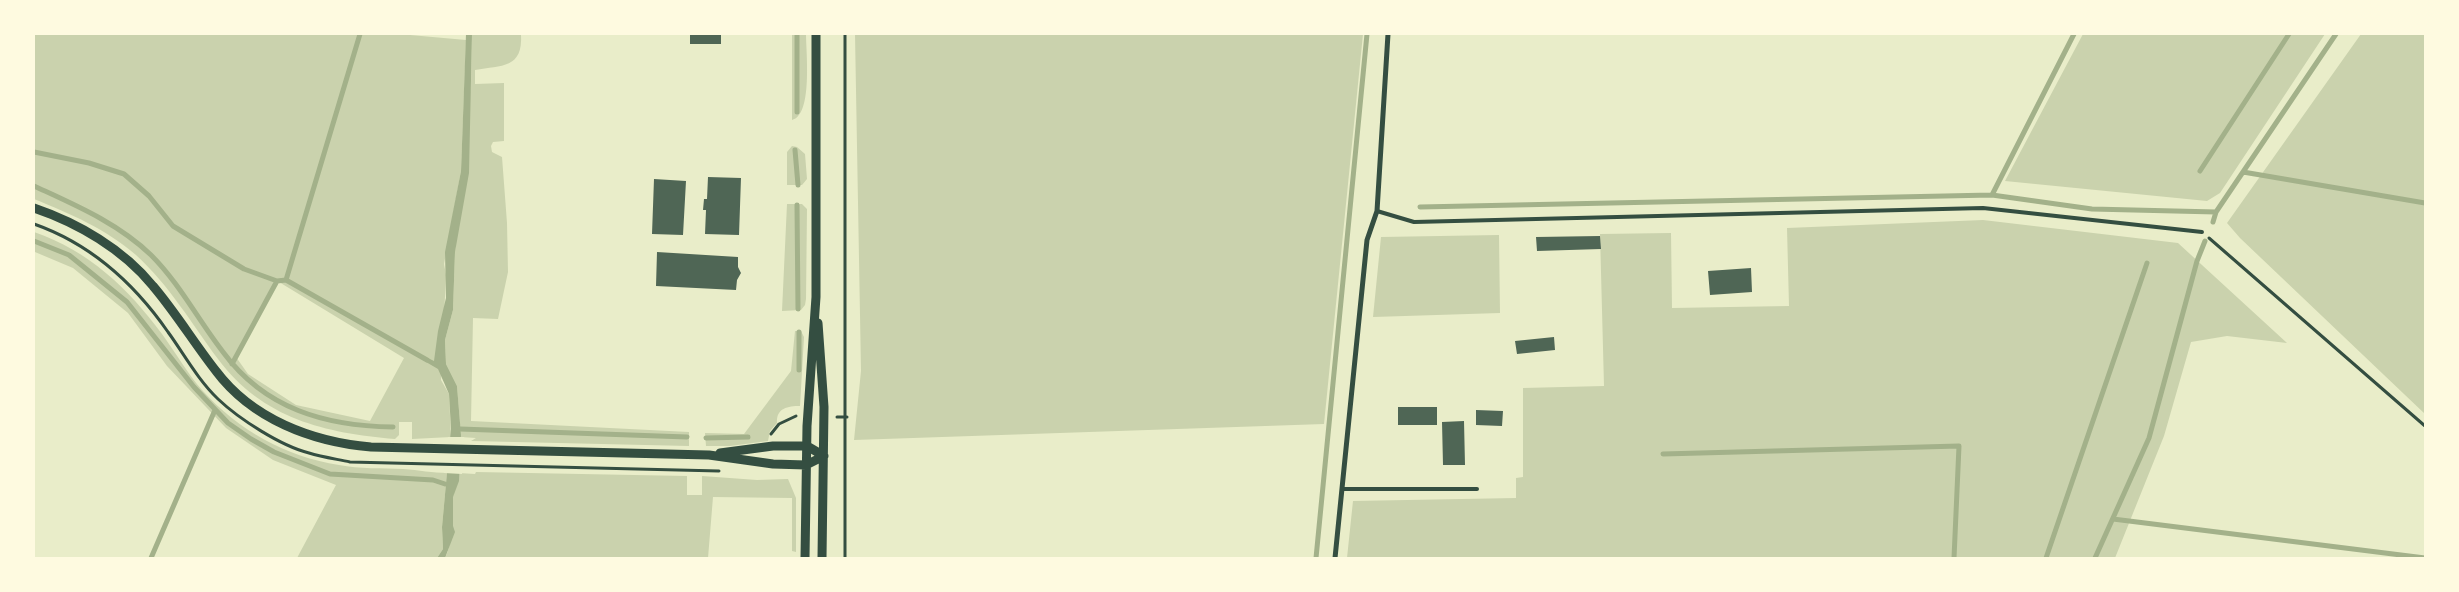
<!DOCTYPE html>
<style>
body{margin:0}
#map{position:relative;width:2459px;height:592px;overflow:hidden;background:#e9edc9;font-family:"Titillium Web",sans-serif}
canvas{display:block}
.frame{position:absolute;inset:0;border:35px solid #fefae0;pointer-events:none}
</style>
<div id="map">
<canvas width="2459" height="592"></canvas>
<div class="frame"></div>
</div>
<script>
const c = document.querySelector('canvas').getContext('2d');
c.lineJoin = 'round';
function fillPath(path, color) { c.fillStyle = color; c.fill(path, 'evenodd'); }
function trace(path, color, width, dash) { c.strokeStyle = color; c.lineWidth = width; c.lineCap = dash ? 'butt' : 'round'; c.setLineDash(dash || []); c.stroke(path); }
fillPath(new Path2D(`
 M34,34H399L466,40L461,171L444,264L446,275L441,380L449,394L451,437L412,439V422H399V435L395,439C325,433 263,419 218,359C192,324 169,285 136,255C106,229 71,214 34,199ZM279,282L404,358L370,421L296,405L248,374L236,357Z
 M472,34H521C523,69 502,65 475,70V84L504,83V141L493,142L491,146L492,152L502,157L507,223L508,272L498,319L473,318L471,421L689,432V446L471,441L476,438L461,437L457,386L446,364L445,340L453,310L455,252L471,82Z
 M792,34H806C806,52 813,115 792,120Z
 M855,34H1363L1324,424L854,440L861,371Z
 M2083,34H2325L2220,193L2207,201L2005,181Z
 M2361,34H2425V414L2240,238L2227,223Z
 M792,146L797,147L805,154L807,179L802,185H787V152Z
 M787,204H802L807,209L806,299L805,305L801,310L782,311Z
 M1983,220L2178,243L2287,343L2227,336L2191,342L2164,436L2115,558H1347L1353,501L1516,498V478L1523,477V388L1604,386L1600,234L1671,233L1672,308L1789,306L1787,228Z
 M34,232C89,251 128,288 162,334C176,353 187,373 202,390C238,430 286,457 339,465C360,469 382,468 403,469C419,470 433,473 447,473L442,527L443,549L437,558H297L336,485L273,460L226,428L167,366L128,313L73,268L35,252L34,254Z
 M1499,235L1500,313L1373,317L1381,237Z
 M795,331H801L804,337L800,406C788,406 776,408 777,423L770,431L768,441L730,446H706L705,433L744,434L791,371Z
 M476,472L687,476V495H702V476L757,480L788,479L796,498V552L792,551V498L713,497L708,558H445C455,539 449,517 453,496C455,488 459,482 459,473L475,474Z`), '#cad2ad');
fillPath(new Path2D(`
 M466,34H472L469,173L455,252L453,310L445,340L446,364L457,386L461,435L459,481L453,497V526L455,532L445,558H437L443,549L442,527L451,429L449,394L438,369L426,362L428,358L434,361L438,331L446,298L445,252L461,171Z`), '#a3b18a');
fillPath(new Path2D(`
 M448,437H464L462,474L444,473Z`), '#e9edc9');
trace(new Path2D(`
 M797,112V34
 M795,150L798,185
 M34,152L89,163L124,174L149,196L173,226L244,269L277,281L232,364
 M2200,171L2289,34
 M2243,172L2425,203
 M34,186C75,205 118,223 151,255C180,284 198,320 223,352C265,409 325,426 393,427
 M1992,195L2074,34
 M797,205L798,309
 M1420,207L1992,195L2092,209L2216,212
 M2213,222L2216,212L2336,34
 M34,241L69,255L127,302L194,387L228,423L251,439L274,452L330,474L433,480L445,484
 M286,280L360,34
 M277,281L286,280L427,360
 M799,370V332
 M460,429L687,437
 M706,438L748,437
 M1663,454L1959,446L1954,558
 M2113,519L2425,558
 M151,558L215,410
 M1316,558L1367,34
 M2046,558L2147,263
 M2095,558L2149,438L2197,261L2205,241`), '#a3b18a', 5);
fillPath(new Path2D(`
 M690,34H721V44H690Z
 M708,177L741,178L739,235L705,234L706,210H703L704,199H707Z
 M654,179L686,181L683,235L652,234Z
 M1600,236L1601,249L1537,251L1536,237Z
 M657,252L738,257V267L741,273L737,280L736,290L656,286Z
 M1751,268L1752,292L1710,295L1708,271Z
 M1554,337L1555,350L1517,354L1515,341Z
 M1398,407H1437V425H1398Z
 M1476,410L1503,411L1502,426L1476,425Z
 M1464,421L1465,465H1443L1442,422Z`), '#4f6655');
trace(new Path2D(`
 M34,224C91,244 134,283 168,332C184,354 198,380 218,399C239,419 281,446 309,453C322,457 336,459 350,462L719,471
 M2209,238L2425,426
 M837,417H847
 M771,434L779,424L796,416
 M845,558V34`), '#344e41', 3);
trace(new Path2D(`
 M1377,211L1414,222L1983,208L2202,232
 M1342,489H1477`), '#344e41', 4);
trace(new Path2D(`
 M1335,558L1367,240L1377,211L1388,34`), '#344e41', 5);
trace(new Path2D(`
 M34,208C78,223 123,249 153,286C176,313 194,343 216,371C252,419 312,442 371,447L709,455L773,464L806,465L824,456
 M818,323L824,407L822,558
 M720,453L773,446H807L824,456
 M805,558L807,426L816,297V34`), '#344e41', 9);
</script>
